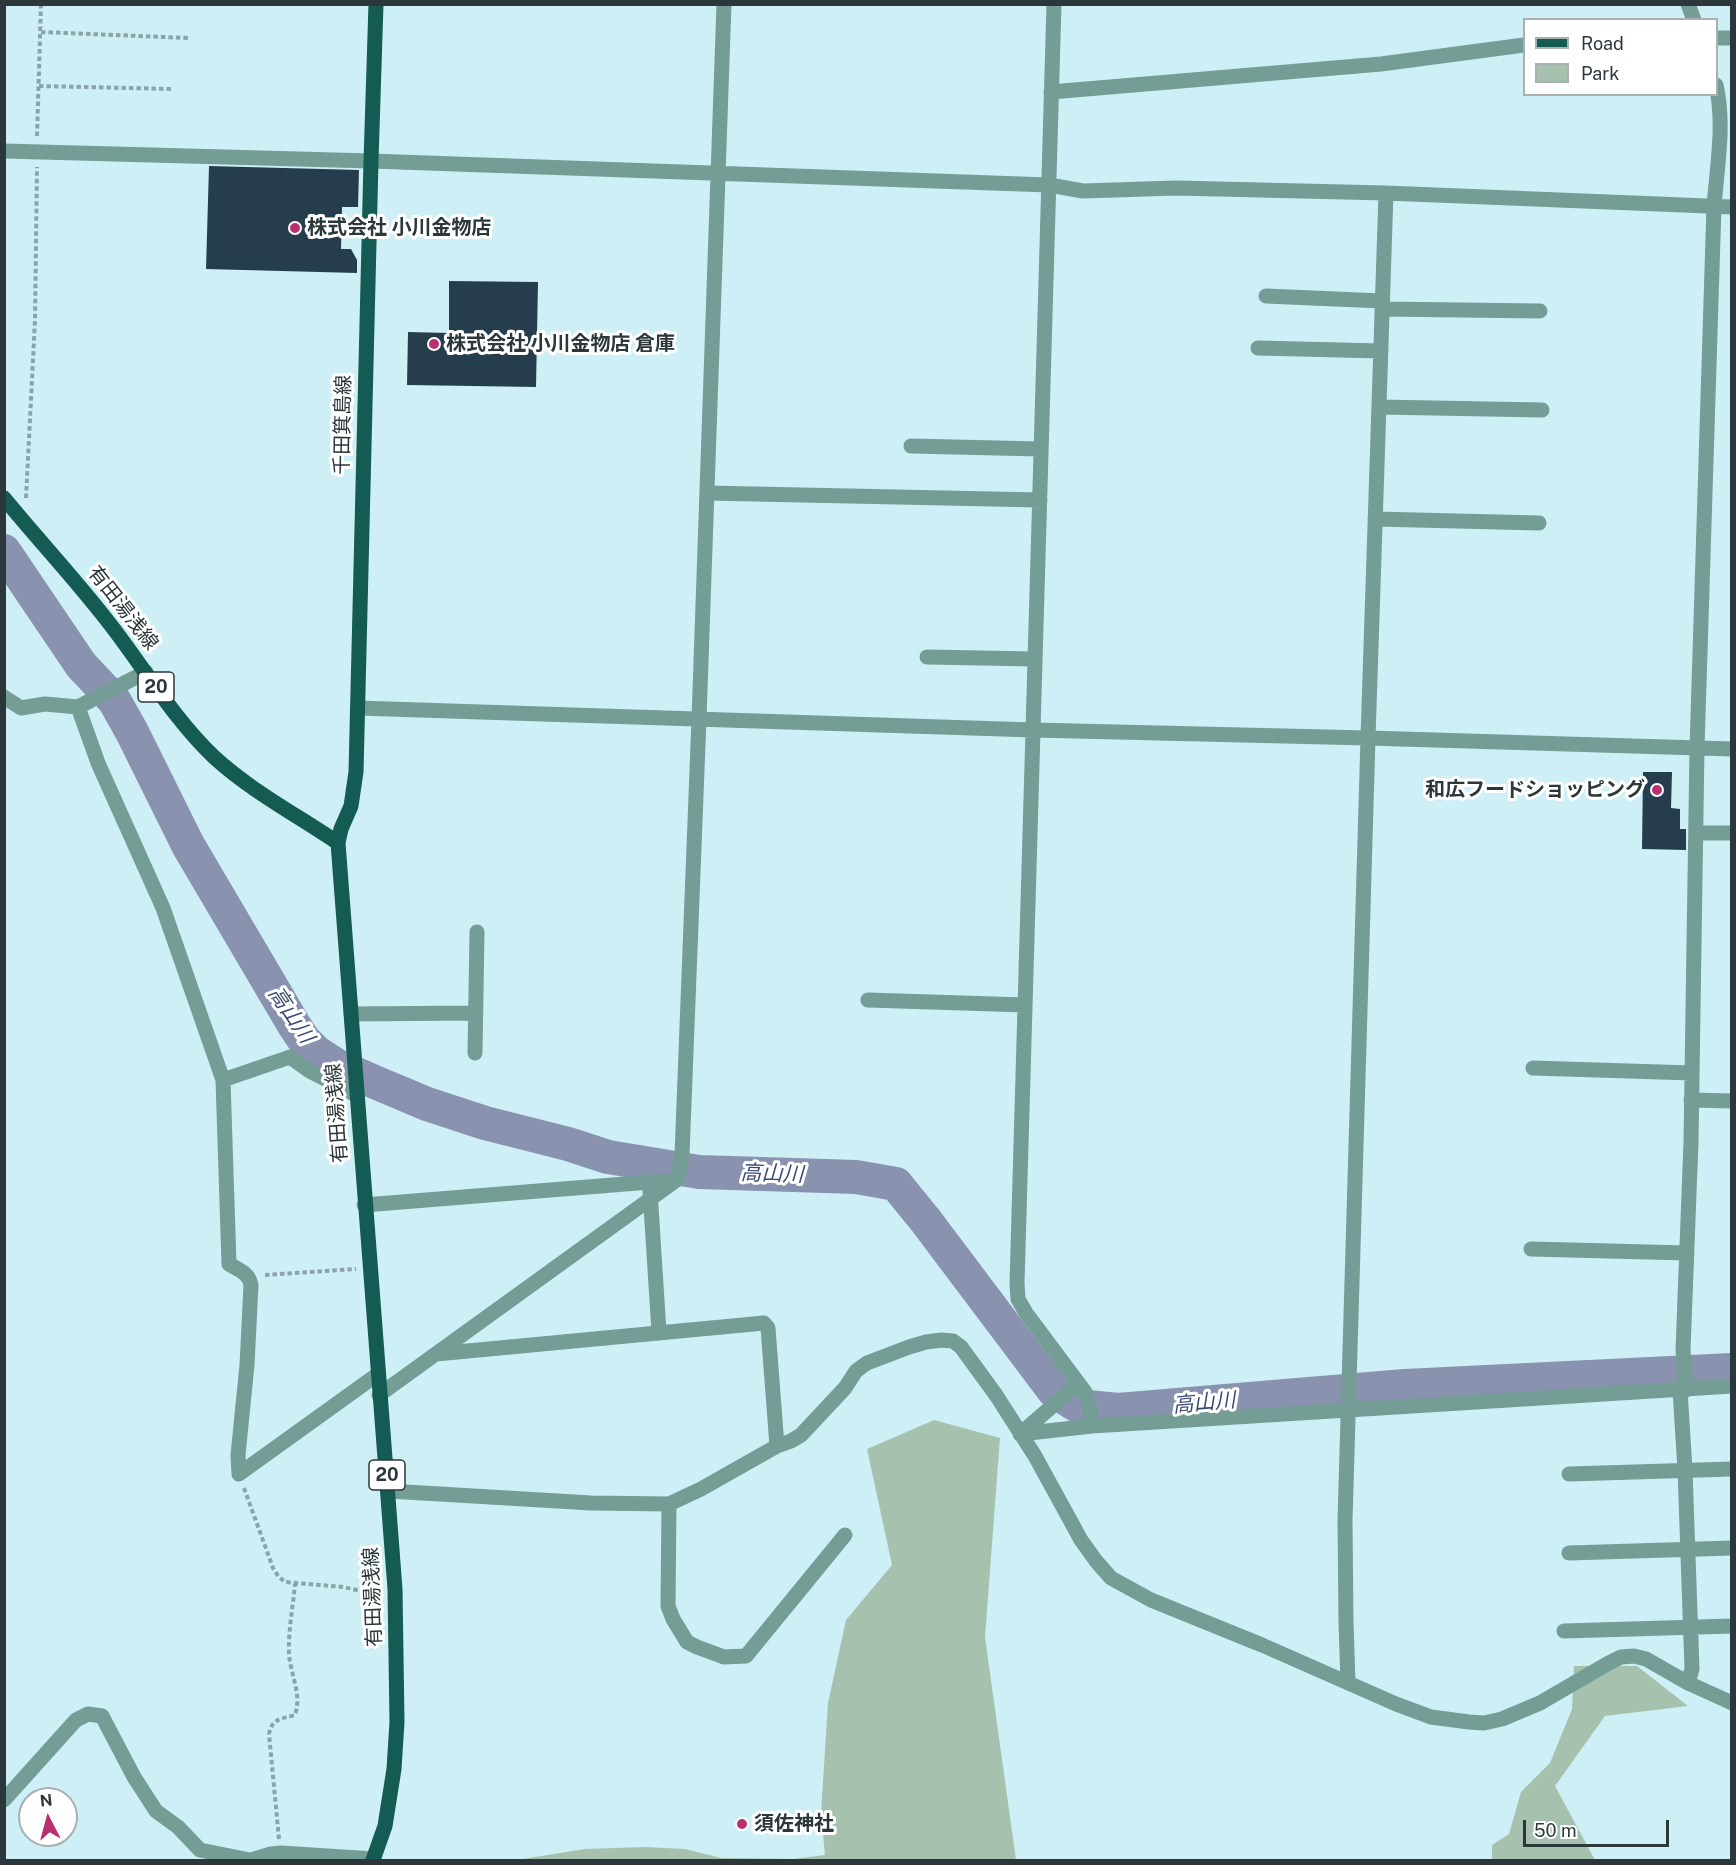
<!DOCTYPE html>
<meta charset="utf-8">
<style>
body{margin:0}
#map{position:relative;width:1736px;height:1865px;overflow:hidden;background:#ceeff6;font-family:"Public Sans",sans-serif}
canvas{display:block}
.frame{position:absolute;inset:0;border:6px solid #2b373a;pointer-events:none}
.legend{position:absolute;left:1523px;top:18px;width:195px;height:78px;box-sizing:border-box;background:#fff;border:2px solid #aaafb0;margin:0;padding:8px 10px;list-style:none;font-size:18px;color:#2b373a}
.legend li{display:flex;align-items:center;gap:12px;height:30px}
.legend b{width:30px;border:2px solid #aaafb0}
.north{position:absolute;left:18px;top:1787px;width:60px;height:60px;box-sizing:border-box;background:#fff;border:2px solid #aaafb0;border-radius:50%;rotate:354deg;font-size:16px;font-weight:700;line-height:24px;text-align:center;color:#2b373a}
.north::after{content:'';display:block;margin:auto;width:21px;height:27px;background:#b9306f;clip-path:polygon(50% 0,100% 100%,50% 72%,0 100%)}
.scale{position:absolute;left:1523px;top:1820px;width:146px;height:27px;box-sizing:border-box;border:3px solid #2b373a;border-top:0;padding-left:8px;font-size:18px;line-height:21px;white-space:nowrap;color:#2b373a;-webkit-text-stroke:4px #fff;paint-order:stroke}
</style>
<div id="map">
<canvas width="1736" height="1865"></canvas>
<div class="frame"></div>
<ul class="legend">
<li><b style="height:8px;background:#135b53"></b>Road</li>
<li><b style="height:16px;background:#a6c2ae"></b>Park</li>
</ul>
<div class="north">N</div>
<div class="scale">50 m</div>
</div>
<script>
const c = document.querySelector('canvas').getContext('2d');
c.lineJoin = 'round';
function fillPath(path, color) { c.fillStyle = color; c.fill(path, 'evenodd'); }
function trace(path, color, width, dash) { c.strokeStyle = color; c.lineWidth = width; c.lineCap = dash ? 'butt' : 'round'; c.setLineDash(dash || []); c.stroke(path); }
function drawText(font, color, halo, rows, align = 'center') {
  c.font = font + ' "Public Sans","Noto Sans JP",sans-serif'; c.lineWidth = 6; c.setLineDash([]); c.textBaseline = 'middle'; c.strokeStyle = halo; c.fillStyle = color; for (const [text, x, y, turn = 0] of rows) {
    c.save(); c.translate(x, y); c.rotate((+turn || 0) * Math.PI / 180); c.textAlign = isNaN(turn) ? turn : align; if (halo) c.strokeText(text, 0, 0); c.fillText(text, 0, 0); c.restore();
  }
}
fillPath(new Path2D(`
 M934,1420L1000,1438L985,1637L1016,1860H517L585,1849L646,1847L685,1849L721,1858L793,1859L825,1855L821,1813L828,1703L846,1620L892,1565L867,1449Z
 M1574,1666H1637L1688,1706L1605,1716L1555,1786L1595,1860H1492V1845L1509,1834L1521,1792L1550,1763L1572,1709Z`), '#a6c2ae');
trace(new Path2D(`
 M4,551L81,665L114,700L132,732L188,845L294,1025L304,1040L316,1052L336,1065L377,1083L427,1104L485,1123L568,1144L608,1157L699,1172L856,1177L896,1184L926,1221L1054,1391L1078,1406L1118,1410L1405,1386L1732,1370`), '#8992ae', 34);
fillPath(new Path2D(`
 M209,166L359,170L358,207H342L341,249H351L357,260V273L206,269Z
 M449,281L538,282L536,387L407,385L408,332L449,333Z
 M1643,772H1672L1671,808L1680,809V829H1686V850L1642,849Z`), '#263d4e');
trace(new Path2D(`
 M41,32L188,38
 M39,86L172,89
 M37,136L41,4
 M26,498L35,320L37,167
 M265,1275L356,1269
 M244,1488L273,1568L278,1576L285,1582L343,1587L380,1595
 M279,1839L269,1734C272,1718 281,1719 295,1715C302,1695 291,1675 289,1655C288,1631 293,1607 295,1584`), '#8ba3a9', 4, [4.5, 3]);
trace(new Path2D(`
 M1054,4L1017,1283L1018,1299L1026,1313L1085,1392L1089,1405L1092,1426
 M1688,4L1694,20
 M1716,38H1732
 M1051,92L1381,64L1524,45
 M4,151L371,161L1049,185L1083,191L1176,188L1386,193L1732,207
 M1266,296L1382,301
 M1382,309L1540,311
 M1258,348L1381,351
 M1379,407L1542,410
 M911,446L1041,449
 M707,493L1040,500
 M1375,519L1539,523
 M927,657L1035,659
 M4,697L21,708L45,704L78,707L146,672
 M78,707L98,763L163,908L223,1080L229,1264C239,1270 249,1273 251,1285L247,1365L238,1455L239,1474
 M358,708L1033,730L1368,738L1732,749
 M1696,833H1732
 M868,1000L1025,1005
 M351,1014L476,1013
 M475,1053L477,932
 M1533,1068L1692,1073
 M223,1080L290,1057L308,1070L356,1095
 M1691,1100L1732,1101
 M650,1191L659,1332
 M364,1205L675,1180
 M1531,1249L1687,1253
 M436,1354L764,1323L768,1328L777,1446
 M1078,1384L1020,1434L1092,1426L1732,1386
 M1680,1390L1685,1470L1692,1669L1688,1683
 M1686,1390L1683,1350L1691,1142L1697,748L1714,206C1717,167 1725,124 1716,85
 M379,1395L678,1179L682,1155L699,719L724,4
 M239,1474L378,1374
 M1569,1474L1732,1469
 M389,1491L591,1503L669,1504L701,1489L777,1446L791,1441L801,1435L845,1388L856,1371L867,1363L909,1347L926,1342L942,1340L953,1341L961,1347L996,1395L1035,1456L1081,1540L1096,1561L1111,1578L1151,1600L1262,1645L1396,1704L1431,1717L1469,1722L1484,1723L1502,1719L1540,1703L1607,1664L1621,1657L1634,1656L1646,1659L1688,1683L1732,1703
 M669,1504L668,1606L673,1619L687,1642L697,1647L724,1657L746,1656L845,1535
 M1569,1553L1732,1548
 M1564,1631L1732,1626
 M1348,1682L1346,1623L1345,1520L1368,738L1386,193
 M4,1800L76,1720L88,1714L102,1716L134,1777L156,1811L178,1827L200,1850L250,1860
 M251,1860L271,1854L281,1853L374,1859`), '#749d96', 15);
trace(new Path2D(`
 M4,498C40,542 79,583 113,628C146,671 174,719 214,757C251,791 297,815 338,843
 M373,1860L385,1826L394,1769L397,1722L395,1589L338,843L341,829L351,806L356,772L371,161L376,4`), '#135b53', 15);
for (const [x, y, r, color] of [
 [295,228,6,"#b9306f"],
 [434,344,6,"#b9306f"],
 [1657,790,6,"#b9306f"],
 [742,1824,6,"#b9306f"]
]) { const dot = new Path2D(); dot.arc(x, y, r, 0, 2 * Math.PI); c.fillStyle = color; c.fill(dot); trace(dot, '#fff', 2); }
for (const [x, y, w] of [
 [156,687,36],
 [387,1475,36]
]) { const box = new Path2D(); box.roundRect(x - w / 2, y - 15, w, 30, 4.5); c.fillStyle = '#fff'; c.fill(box); trace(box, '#2b373a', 1.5); }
drawText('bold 18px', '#2b373a', null, [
 ["20",156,687],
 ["20",387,1475]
]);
drawText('bold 20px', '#2b373a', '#fff', [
 ["株式会社 小川金物店",307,228],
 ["株式会社 小川金物店 倉庫",446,344],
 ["和広フードショッピング",1645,790,"right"],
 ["須佐神社",754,1824]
], 'left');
drawText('20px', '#2b373a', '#fff', [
 ["千田箕島線",343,425,-89],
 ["有田湯浅線",123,608,52],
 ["有田湯浅線",337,1113,-94],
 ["有田湯浅線",373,1597,-92]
]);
drawText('italic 21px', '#3d4a74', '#fff', [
 ["高山川",291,1015,56],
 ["高山川",772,1174,2],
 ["高山川",1204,1403,-5]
]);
</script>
